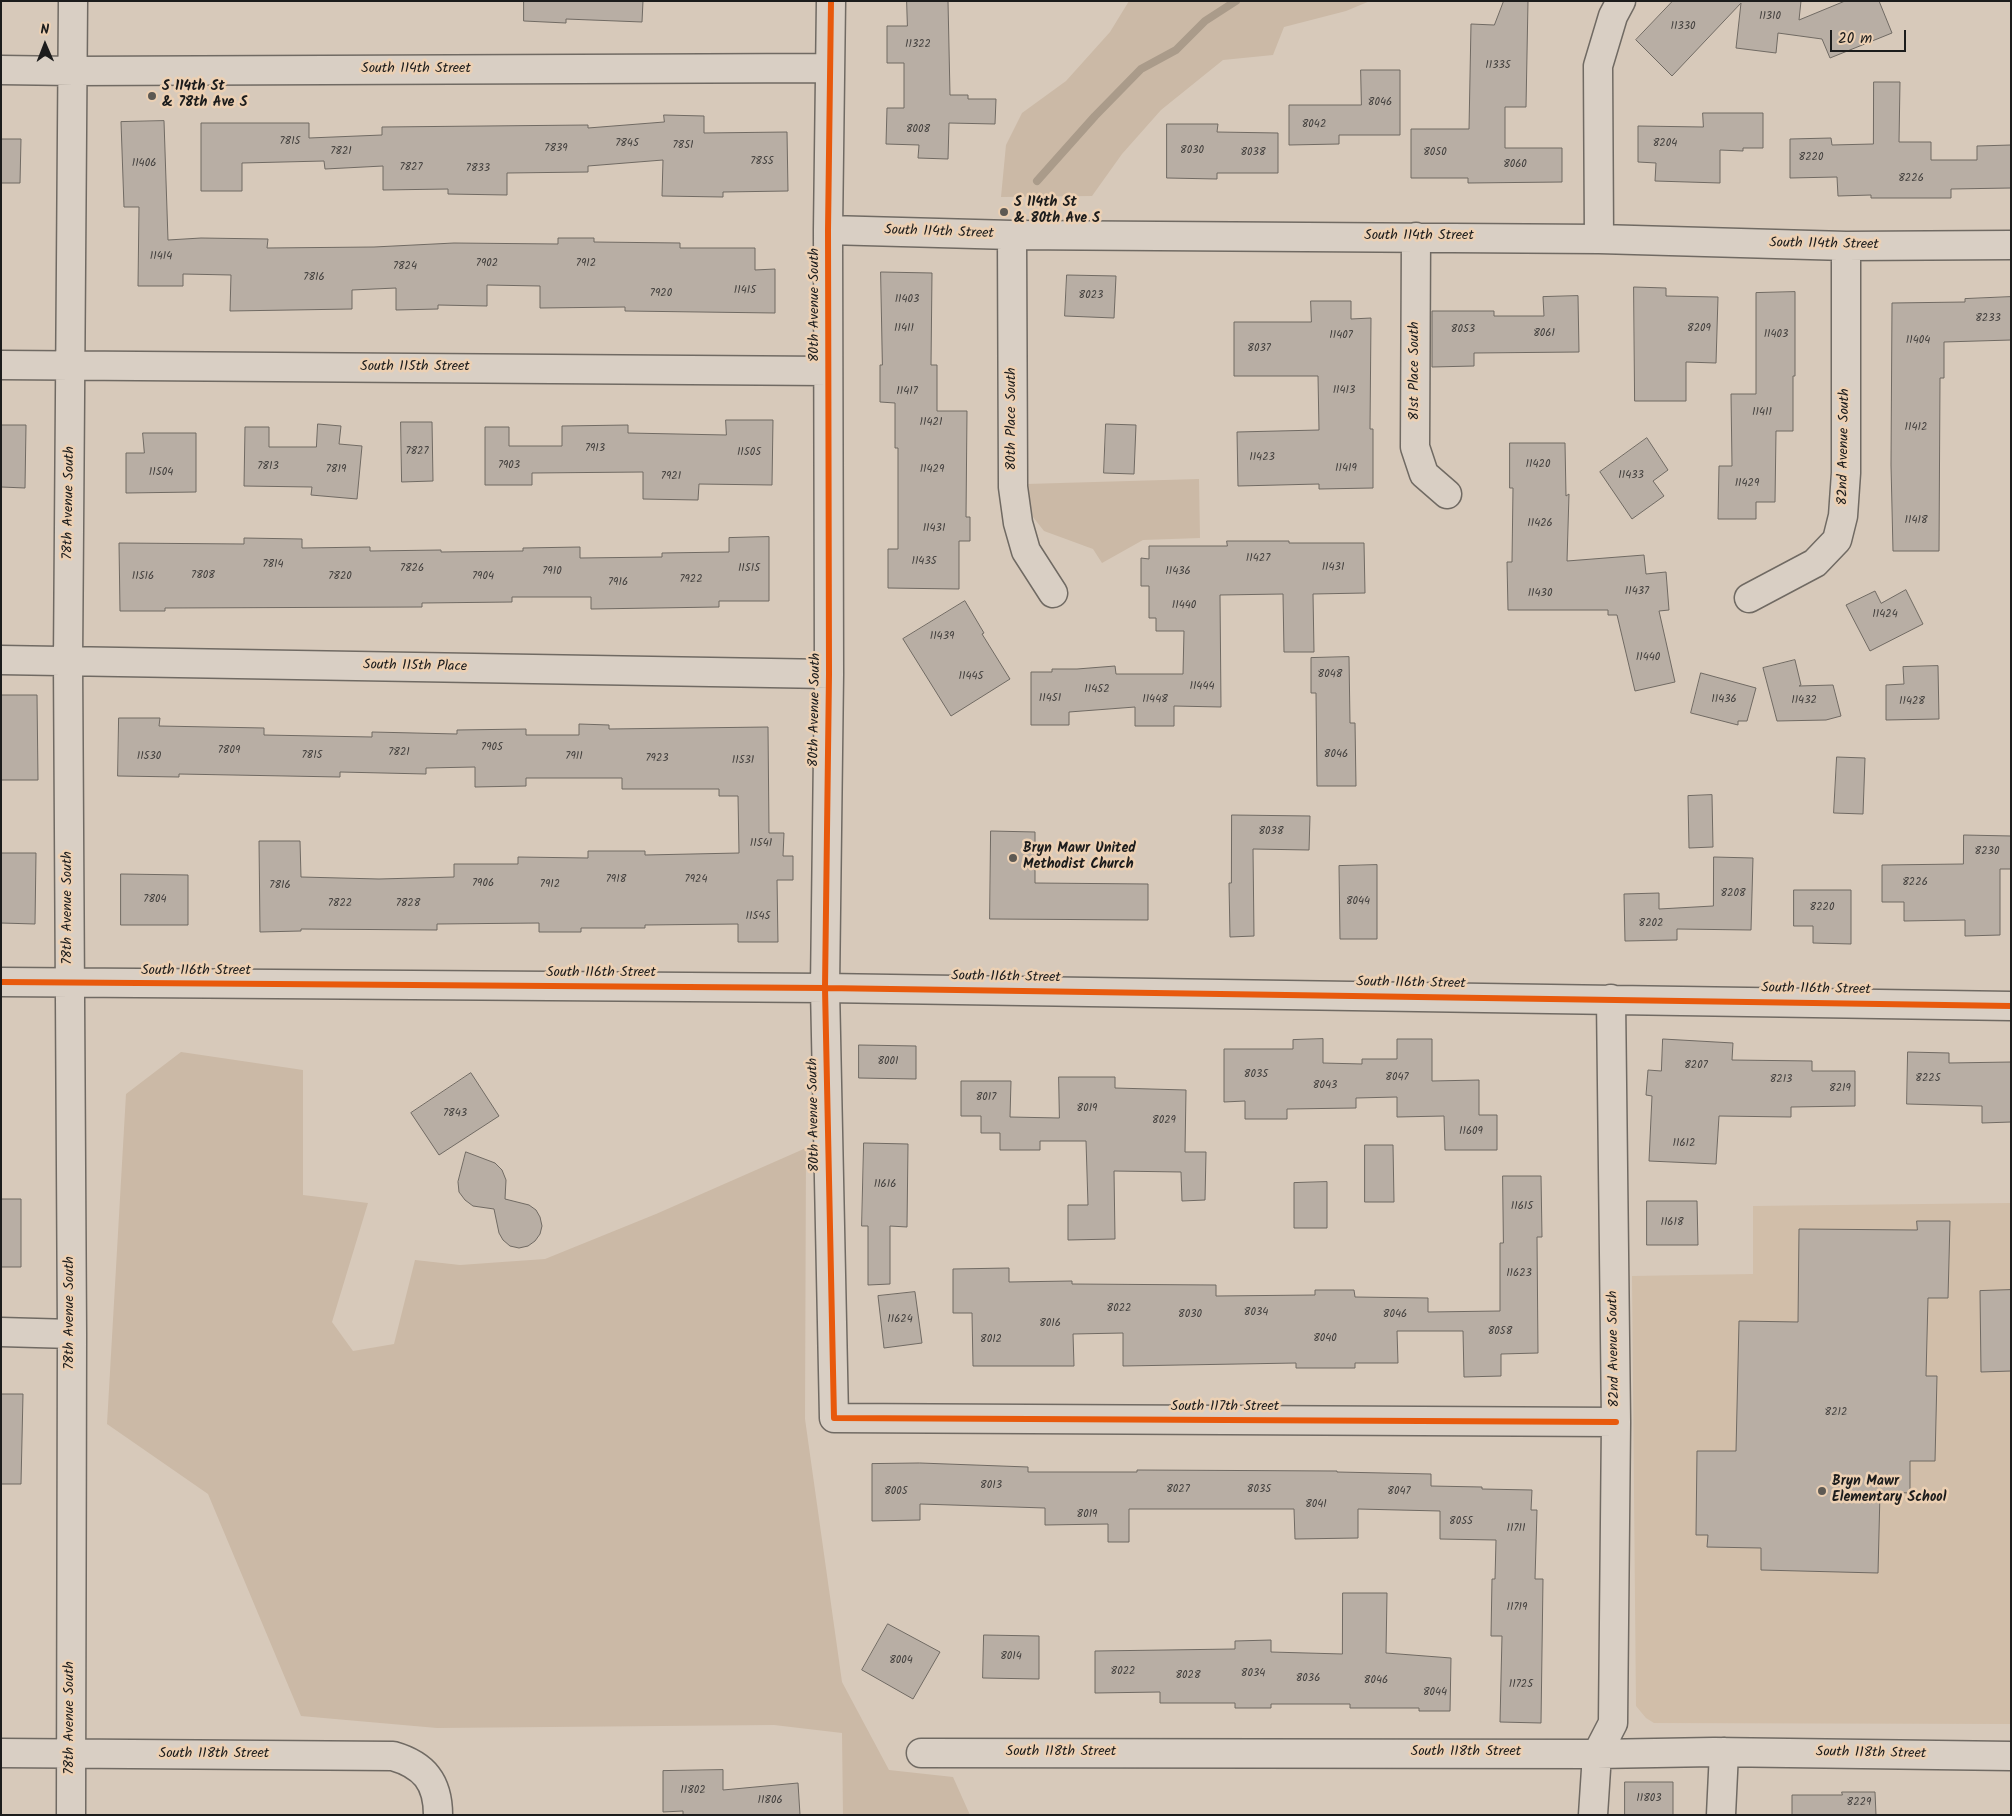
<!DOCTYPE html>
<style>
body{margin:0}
#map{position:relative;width:2012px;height:1816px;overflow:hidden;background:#d7c9ba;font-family:Kalam,sans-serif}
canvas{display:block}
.frame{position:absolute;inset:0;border:2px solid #1c1c1c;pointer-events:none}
.north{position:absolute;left:20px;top:20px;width:50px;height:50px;-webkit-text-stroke:4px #ecd0b3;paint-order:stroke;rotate:359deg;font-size:14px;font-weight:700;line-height:20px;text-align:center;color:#1c1c1c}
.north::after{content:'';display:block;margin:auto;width:18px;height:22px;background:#1c1c1c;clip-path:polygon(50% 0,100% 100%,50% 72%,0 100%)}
.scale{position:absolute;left:1830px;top:30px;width:76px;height:22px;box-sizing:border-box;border:2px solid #1c1c1c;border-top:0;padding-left:6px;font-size:15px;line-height:18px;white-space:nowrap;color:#1c1c1c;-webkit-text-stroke:4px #ecd0b3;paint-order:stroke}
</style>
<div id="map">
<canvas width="2012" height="1816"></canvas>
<div class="frame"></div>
<div class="north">N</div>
<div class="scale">20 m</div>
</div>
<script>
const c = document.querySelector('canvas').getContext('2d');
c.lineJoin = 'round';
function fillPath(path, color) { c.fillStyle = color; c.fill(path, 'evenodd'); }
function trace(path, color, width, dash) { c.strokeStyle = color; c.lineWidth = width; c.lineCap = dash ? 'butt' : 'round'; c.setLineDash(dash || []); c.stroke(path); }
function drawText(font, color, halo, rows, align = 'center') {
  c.font = font + ' Kalam,sans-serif'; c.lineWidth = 5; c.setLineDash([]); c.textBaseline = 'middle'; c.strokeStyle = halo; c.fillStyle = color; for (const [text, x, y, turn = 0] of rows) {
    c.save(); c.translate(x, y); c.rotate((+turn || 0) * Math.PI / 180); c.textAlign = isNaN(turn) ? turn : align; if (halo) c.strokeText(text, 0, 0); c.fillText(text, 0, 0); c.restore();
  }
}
fillPath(new Path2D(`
 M2011,1203V1724L1654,1723L1646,1718L1636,1706L1632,1276L1753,1274V1206Z`), '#d1bea9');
fillPath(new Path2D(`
 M1129,1H1370L1346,11L1284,27L1273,55L1223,60L1161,110L1122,154L1092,196L1001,197L1006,145L1022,113L1066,81L1110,32Z
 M1199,479L1200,538L1143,540L1102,563L1093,549L1044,531L1033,517L1026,484Z
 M181,1052L303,1070V1195L368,1203L332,1322L353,1351L394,1344L415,1260L460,1265L545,1259L656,1214L806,1148L805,1419L842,1682L889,1770L953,1777L970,1815H843L842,1733L774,1725L437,1728L301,1716L208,1494L107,1424L126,1094Z`), '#cbb9a6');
trace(new Path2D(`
 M1037,181L1095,116L1141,69L1176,50L1205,21L1236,1`), '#aa9b8a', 8);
const building = new Path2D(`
 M524,1H643L642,22L566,19V23L524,21Z
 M907,1H948L950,95H968V99H996L995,124L949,123L948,159L918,158L919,145L886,144L887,108H904V63H887V26H907Z
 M1504,1H1528L1526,107H1505V148H1562V182L1468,183V178H1411V129H1469L1471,24L1494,25Z
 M1673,1H1801L1799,20L1845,1H1879L1892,33L1830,58L1822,39L1778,33L1776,53L1736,48L1741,3L1672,76L1636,40Z
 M1361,70H1400V135H1339V144L1289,145V105H1361Z
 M1874,82H1900L1899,142H1931V160H1977V146L2011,145V188L1951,189V198H1871V195L1838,196L1837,177L1790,178V139L1831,138L1832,145L1873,144Z
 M1703,113H1763V148H1743V151L1720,150V183L1655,181L1656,163L1638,162V126L1703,127Z
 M664,115L704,116V133L787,132L788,191L723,192V197L662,196L663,160L588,166V172L507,173V195L448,194V189L383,190V166L325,169L324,161L242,163V191H201V123H309V138L382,135V127L588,125V128L664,122Z
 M164,121L168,240L201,238L268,239L267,248L374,247L454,243L558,244V238H594V242L680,243V248H755V270L775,269V313L625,311V307L540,308V286L487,285V306L438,305V309L396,310V288L352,290V309L230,311L231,275L183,274V286H138L139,207H124L121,122Z
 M1167,124H1218L1217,132L1278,133V173H1217V179L1167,178Z
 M1,139H21L20,183H1Z
 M881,272L932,273L931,365H937V411H967L966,517H970V541H959V589L888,588V549H898V448H895V403L880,402V365H882Z
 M1067,275L1116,276L1114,318L1065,316Z
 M1634,287L1666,288V296L1718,297L1716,363L1686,362V401H1635Z
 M1795,292V376H1793V431H1776L1775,502H1756V519H1718L1719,466H1732L1731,394H1756V293Z
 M1578,296L1579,352L1474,353V366L1432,367V311H1494V316H1544L1543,297Z
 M2011,297V340L1944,342V378H1940L1939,551H1893L1891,465L1892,303L1965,302V299Z
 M1311,301H1351V319L1371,318L1370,429H1373V488L1319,489V484L1238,486L1237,432L1319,430L1318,376H1234V322H1311Z
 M726,420H773L772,485L699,484L698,500L643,499V472L532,473V485H485V427H509V446H562V426L628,425V433L726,435Z
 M401,422H432L433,481L402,482Z
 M318,424L341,426L339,444L362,446L357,499L311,495L312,487L244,486L245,427H269V447H316Z
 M1106,424L1136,425L1134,474L1104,473Z
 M1,425H26L25,488L1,487Z
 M143,433H196V492L126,493V453H144Z
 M1647,438L1668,470L1653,481L1664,496L1632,519L1600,472Z
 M1510,443H1565L1566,496L1569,494L1567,561L1644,555L1646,574L1666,572L1669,610L1659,611L1675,682L1635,691L1617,615H1608V610H1508L1507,562H1512L1513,488H1510Z
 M769,537V601H719V607L591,609V597H512V602L422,603V607L165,608V611H120L119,543L244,544V538L302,539V548L370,547V551L441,550V552L523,551V548L580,547V558L662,557V553L729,552V538Z
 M1227,541H1289V543H1364L1365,593L1313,594L1314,652H1284L1283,594L1220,595L1221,707L1174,706V726H1135V707L1069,712V725H1031V672H1052V669H1077L1115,666L1116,674H1183L1184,631H1156V618H1149V586H1141V558L1149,559V546H1227Z
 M1906,590L1923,624L1870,651L1846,605L1875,591L1881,603Z
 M965,601L984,633L982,634L1010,679L951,716L903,639Z
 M1349,657L1350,723H1355L1356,786H1317L1316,693H1311V658Z
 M1795,660L1801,685L1799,686L1833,685L1841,716L1826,720L1777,721L1763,668Z
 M1938,666L1939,719L1886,720V685L1904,684L1903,667Z
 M1701,673L1756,688L1747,721H1738V725L1691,713Z
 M1,695H37L38,780H1Z
 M119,718H160L159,726L264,728V735L372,737V732L457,734V730L526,729V735H579V724L609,725V729L768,727L769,833H784L783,856H793V880H777L778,942H738V924L645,925V928H581V932H539V923L437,924V930L301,929V931L260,932L259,841H300L301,877L379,879L454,877V864H518V857L588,858V851H645V855L739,853L738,796H719V789H622V778H526V786L475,787V767L426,768V774L340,772V777L179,774V777L118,776Z
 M1837,757L1865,758L1863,814L1834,813Z
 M1712,795L1713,847L1689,848L1688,796Z
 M1232,815L1310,816L1309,850L1253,849L1254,936L1230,937L1229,883H1231Z
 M991,831L1035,832V883L1148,884V920L990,919Z
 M1964,835L2011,836V869H2000V935L1965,936V920L1904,921V902H1882V865L1963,864Z
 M1,853H36L35,924L1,923Z
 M1714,857L1753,858L1751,930L1677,929V940L1625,941L1624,894L1659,893V909L1713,906Z
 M1377,865V939H1340L1339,866Z
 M121,874L188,875V925H121Z
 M1794,890H1851V944L1813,943V926H1794Z
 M1323,1039V1063L1362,1064V1059H1397V1039H1432V1081L1479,1080V1115H1497V1150H1445L1444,1116L1397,1117V1097L1356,1098V1108L1287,1109V1119H1245V1101L1224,1102V1049H1293V1040Z
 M1663,1039L1733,1043L1732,1060L1812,1061V1071H1855V1106L1791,1107V1117L1719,1116L1716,1164L1649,1161L1652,1096L1646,1095L1648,1070L1661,1071Z
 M859,1045L916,1046V1079L859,1078Z
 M1908,1052L1949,1053V1063L2011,1062V1122L1982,1123V1106L1907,1104Z
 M471,1073L499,1116L439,1155L411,1113Z
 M1059,1077H1115V1088L1186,1090L1185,1152H1206L1205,1200L1182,1201L1181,1172L1114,1171L1115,1239L1068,1240V1205H1088L1086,1141H1040V1150H1000V1133H981V1116H961V1081H1011L1010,1117L1059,1118Z
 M864,1143L908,1144L907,1227L890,1226V1284L868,1285V1226H862Z
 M1365,1145H1393L1394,1202H1365Z
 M466,1152L495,1163L502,1170L506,1180L505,1199L529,1205L536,1210L540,1217L542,1226L540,1234L535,1241L528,1246L519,1248L510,1246L503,1240L499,1233L494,1209L473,1206L465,1200L459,1192L458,1182Z
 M1503,1176H1541L1542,1237H1537L1538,1353L1501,1354V1376L1464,1377L1463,1331H1397L1398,1363H1355V1368H1296V1363L1123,1366V1333L1073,1334L1074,1366H973L972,1313H953V1269L1009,1268V1282L1072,1281V1284L1216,1285V1296L1315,1295V1290H1354L1355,1297L1428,1298V1312L1500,1311V1243H1503Z
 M1327,1182V1228H1294V1183Z
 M1,1199H21V1267H1Z
 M1647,1201H1697L1698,1245H1647Z
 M1917,1221H1950L1948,1298H1928L1926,1376H1937L1935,1461H1910V1493L1880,1492L1878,1573L1761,1570V1548L1707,1547L1708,1535H1696L1697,1451H1736L1739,1321L1798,1322L1799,1229L1917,1230Z
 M2011,1290V1371L1981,1372L1980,1291Z
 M915,1292L922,1343L884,1348L878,1296Z
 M1,1394H23L21,1484H1Z
 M920,1463L1028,1467V1472H1137V1470L1337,1471V1472L1431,1474V1486L1482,1487V1489L1532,1490L1531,1510H1537L1535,1579H1543L1541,1723L1500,1722L1502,1636H1491L1492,1579H1495L1496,1540L1440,1539V1511L1358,1509V1538L1295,1539L1294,1509H1129V1542H1108V1524L1045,1525V1508L920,1504V1520L872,1521V1464Z
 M1343,1593H1387L1386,1653L1451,1658L1450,1711H1419V1708H1350V1704H1271V1708H1235V1703H1160V1692L1095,1693V1651L1235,1649V1641L1271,1640V1652L1342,1654Z
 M888,1624L940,1652L913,1699L862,1670Z
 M984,1635L1039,1636V1679L983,1678Z
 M723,1770V1790L798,1783L800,1815H683V1811L663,1812V1771Z
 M1625,1782H1673V1815H1625Z
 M1842,1792H1875L1876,1815H1792V1795H1842Z`);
fillPath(building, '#b8aea4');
trace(building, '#706a63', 1);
const minor = new Path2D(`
 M831,1L828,230L829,674L825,988L834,1418L1616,1422
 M1,70L74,71L830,68
 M828,230L1012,235L1599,239L1846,246L2011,245
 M1012,235L1013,487L1018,523L1026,551L1053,593
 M1416,237L1415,447L1424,474L1447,494
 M1599,239L1598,66L1613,16L1621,1
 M1,365L828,371
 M1749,598L1815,563L1837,540L1843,516L1846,473V246
 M1,660L829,674
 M1,982L825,988L2011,1006
 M1,1332L72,1334
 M1,1753L393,1756C424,1765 438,1782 438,1815
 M921,1753L1597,1754L1714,1752L2011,1756
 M71,1815L72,1334L68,661L73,1
 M1593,1815L1597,1754L1613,1723L1616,1422L1611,999
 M1721,1815L1724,1752`);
trace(minor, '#706a63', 31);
trace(minor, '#d9cfc4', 28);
trace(new Path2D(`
 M831,1L828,230L829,674L825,988L834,1418L1616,1422
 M1,982L825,988L2011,1006`), '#e8590c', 6);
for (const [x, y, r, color] of [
 [152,96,5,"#5d5953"],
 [1004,212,5,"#5d5953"],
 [1013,858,5,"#5d5953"],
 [1822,1491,5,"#5d5953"]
]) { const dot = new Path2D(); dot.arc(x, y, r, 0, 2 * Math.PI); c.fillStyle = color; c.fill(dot); trace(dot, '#ecd0b3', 2); }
drawText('11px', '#43403e', null, [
 ["11310",1770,17],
 ["11330",1683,27],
 ["11322",918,45],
 ["11335",1498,66],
 ["8046",1380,103],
 ["8042",1314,125],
 ["8008",918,130],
 ["7815",290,142],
 ["7845",627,144],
 ["8204",1665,144],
 ["7851",683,146],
 ["7839",556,149],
 ["8030",1192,151],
 ["7821",341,152],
 ["8038",1253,153],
 ["8050",1435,153],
 ["8220",1811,158],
 ["7855",762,162],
 ["11406",144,164],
 ["8060",1515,165],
 ["7827",411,168],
 ["7833",478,169],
 ["8226",1911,179],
 ["11414",161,257],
 ["7902",487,264],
 ["7912",586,264],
 ["7824",405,267],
 ["7816",314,278],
 ["11415",745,291],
 ["7920",661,294],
 ["8023",1091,296],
 ["11403",907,300],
 ["8233",1988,319],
 ["11411",904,329],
 ["8209",1699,329],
 ["8053",1463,330],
 ["8061",1544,334],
 ["11403",1776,335],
 ["11407",1341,336],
 ["11404",1918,341],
 ["8037",1259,349],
 ["11413",1344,391],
 ["11417",907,392],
 ["11411",1762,413],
 ["11421",931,423],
 ["11412",1916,428],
 ["7913",595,449],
 ["7827",417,452],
 ["11505",749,453],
 ["11423",1262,458],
 ["11420",1538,465],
 ["7903",509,466],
 ["7813",268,467],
 ["11419",1346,469],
 ["7819",336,470],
 ["11429",932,470],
 ["11504",161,473],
 ["11433",1631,476],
 ["7921",671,477],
 ["11429",1747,484],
 ["11418",1916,521],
 ["11426",1540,524],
 ["11431",934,529],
 ["11427",1258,559],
 ["11435",924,562],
 ["7814",273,565],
 ["11431",1333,568],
 ["7826",412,569],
 ["11515",749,569],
 ["7910",552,572],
 ["11436",1178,572],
 ["7808",203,576],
 ["11516",143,577],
 ["7820",340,577],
 ["7904",483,577],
 ["7922",691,580],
 ["7916",618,583],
 ["11437",1637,592],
 ["11430",1540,594],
 ["11440",1184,606],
 ["11424",1885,615],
 ["11439",942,637],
 ["11440",1648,658],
 ["8048",1330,675],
 ["11445",971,677],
 ["11444",1202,687],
 ["11452",1097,690],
 ["11451",1050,699],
 ["11448",1155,700],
 ["11436",1724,700],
 ["11432",1804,701],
 ["11428",1912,702],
 ["7905",492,748],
 ["7809",229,751],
 ["7821",399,753],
 ["8046",1336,755],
 ["7815",312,756],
 ["11530",149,757],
 ["7911",574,757],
 ["7923",657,759],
 ["11531",743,761],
 ["8038",1271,832],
 ["11541",761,844],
 ["8230",1987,852],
 ["7918",616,880],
 ["7924",696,880],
 ["8226",1915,883],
 ["7906",483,884],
 ["7912",550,885],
 ["7816",280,886],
 ["8208",1733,894],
 ["7804",155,900],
 ["8044",1358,902],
 ["7822",340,904],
 ["7828",408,904],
 ["8220",1822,908],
 ["11545",758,917],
 ["8202",1651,924],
 ["8001",888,1062],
 ["8207",1696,1066],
 ["8035",1256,1075],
 ["8047",1397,1078],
 ["8225",1928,1079],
 ["8213",1781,1080],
 ["8043",1325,1086],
 ["8219",1840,1089],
 ["8017",986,1098],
 ["8019",1087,1109],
 ["7843",455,1114],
 ["8029",1164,1121],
 ["11609",1471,1132],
 ["11612",1684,1144],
 ["11616",885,1185],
 ["11615",1522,1207],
 ["11618",1672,1223],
 ["11623",1519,1274],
 ["8022",1119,1309],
 ["8034",1256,1313],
 ["8030",1190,1315],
 ["8046",1395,1315],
 ["11624",900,1320],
 ["8016",1050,1324],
 ["8058",1500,1332],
 ["8040",1325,1339],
 ["8012",991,1340],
 ["8212",1836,1413],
 ["8013",991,1486],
 ["8027",1178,1490],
 ["8035",1259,1490],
 ["8005",896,1492],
 ["8047",1399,1492],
 ["8041",1316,1505],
 ["8019",1087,1515],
 ["8055",1461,1522],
 ["11711",1516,1529],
 ["11719",1517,1608],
 ["8014",1011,1657],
 ["8004",901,1661],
 ["8022",1123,1672],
 ["8034",1253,1674],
 ["8028",1188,1676],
 ["8036",1308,1679],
 ["8046",1376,1681],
 ["11725",1521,1685],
 ["8044",1435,1693],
 ["11802",693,1791],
 ["11803",1649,1799],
 ["11806",770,1801],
 ["8229",1859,1803]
]);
drawText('14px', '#1c1c1c', '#ecd0b3', [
 ["South 114th Street",416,70],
 ["South 114th Street",939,233,2],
 ["South 114th Street",1419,237],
 ["South 114th Street",1824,245,1],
 ["80th Avenue South",816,305,-90],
 ["South 115th Street",415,368],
 ["81st Place South",1416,371,-90],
 ["80th Place South",1013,419,-90],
 ["82nd Avenue South",1845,447,-89],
 ["78th Avenue South",70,503,-89],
 ["South 115th Place",415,667,1],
 ["80th Avenue South",816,710,-89],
 ["78th Avenue South",69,908,-90],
 ["South 116th Street",196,972],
 ["South 116th Street",601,974],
 ["South 116th Street",1006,978,1],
 ["South 116th Street",1411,984,1],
 ["South 116th Street",1816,990,1],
 ["80th Avenue South",815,1115,-91],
 ["78th Avenue South",71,1313,-90],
 ["82nd Avenue South",1615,1349,-91],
 ["South 117th Street",1225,1408],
 ["78th Avenue South",71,1718,-90],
 ["South 118th Street",1061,1753],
 ["South 118th Street",1466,1753],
 ["South 118th Street",1871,1754,1],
 ["South 118th Street",214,1755]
]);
drawText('bold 14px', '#1c1c1c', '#ecd0b3', [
 ["S 114th St",162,88],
 ["& 78th Ave S",162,104],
 ["S 114th St",1014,204],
 ["& 80th Ave S",1014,220],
 ["Bryn Mawr United",1023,850],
 ["Methodist Church",1023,866],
 ["Bryn Mawr",1832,1483],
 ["Elementary School",1832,1499]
], 'left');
</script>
